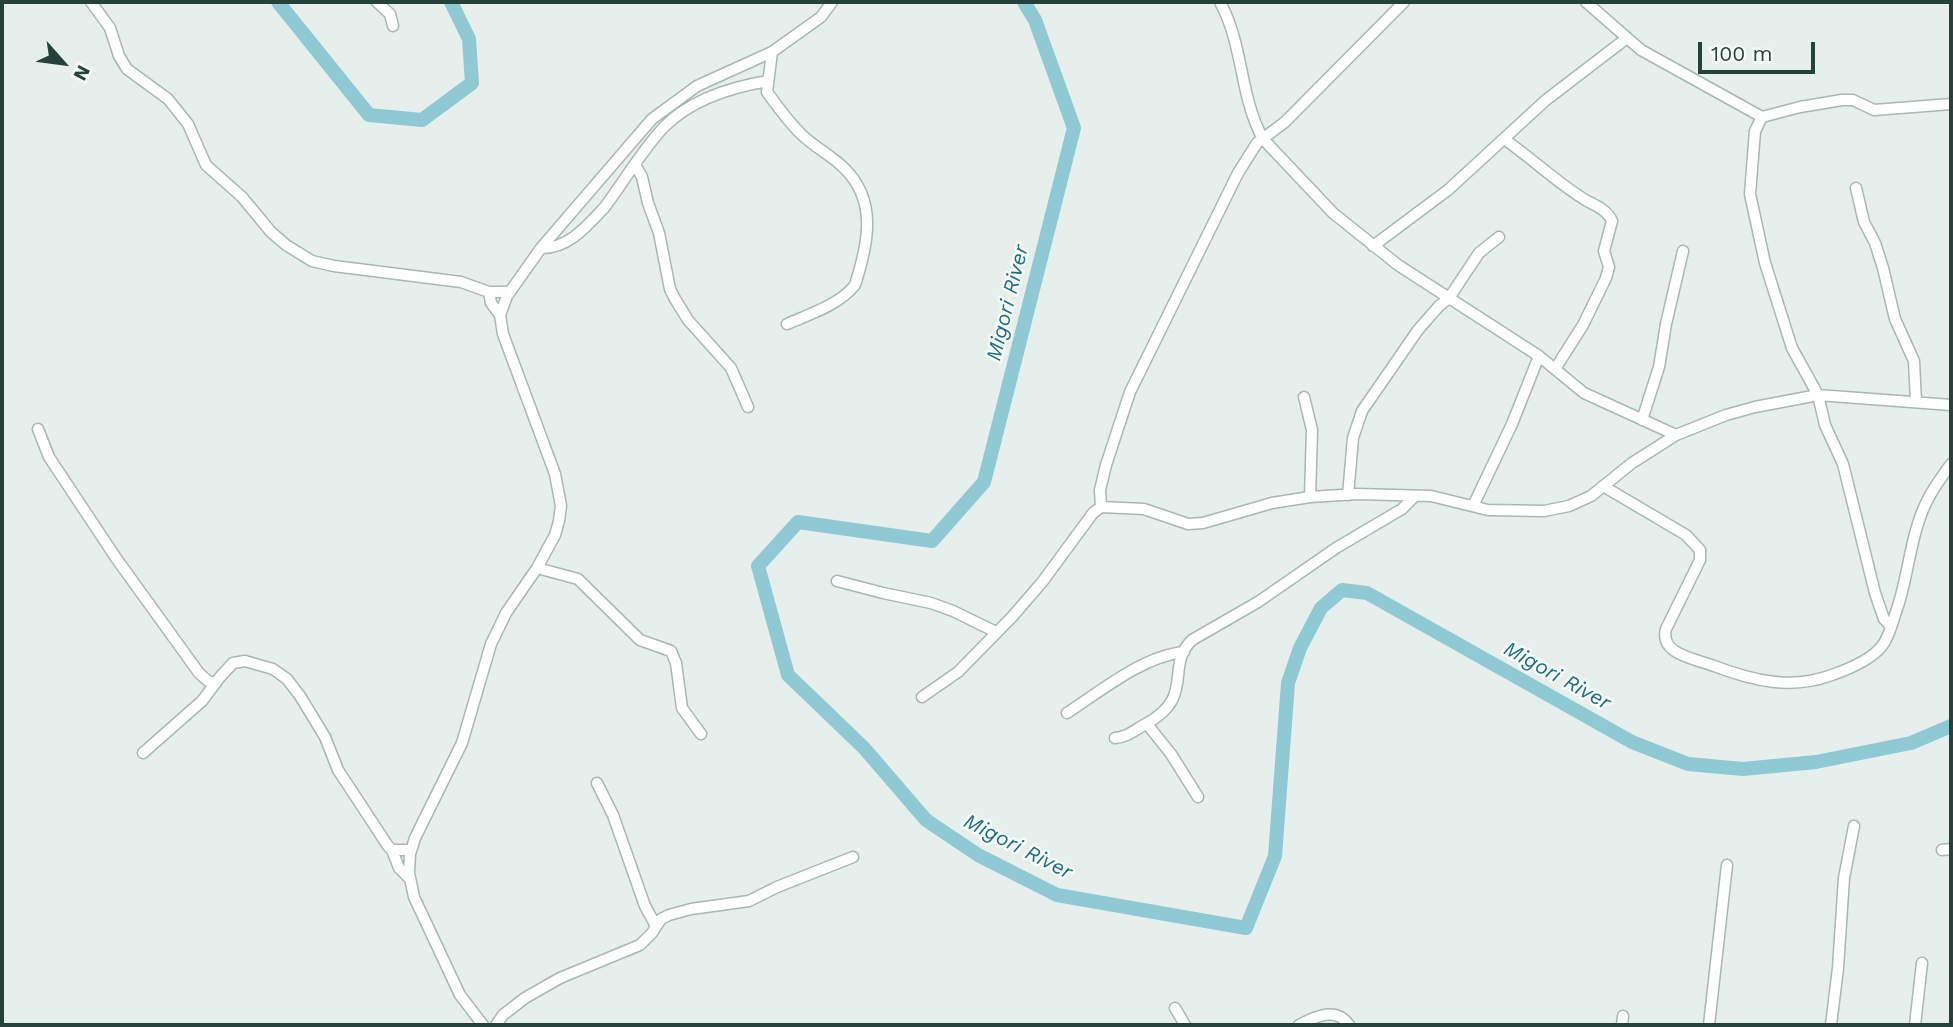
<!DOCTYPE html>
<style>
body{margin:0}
#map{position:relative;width:1953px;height:1027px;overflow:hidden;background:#e6efeb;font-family:"Work Sans",sans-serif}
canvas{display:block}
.frame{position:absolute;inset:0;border:4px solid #24423a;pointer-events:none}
.north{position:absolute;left:28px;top:28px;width:70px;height:70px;-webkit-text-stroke:5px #f7fbf9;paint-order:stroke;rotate:118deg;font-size:19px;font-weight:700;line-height:28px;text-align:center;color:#24423a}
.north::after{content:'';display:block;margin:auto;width:24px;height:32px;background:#24423a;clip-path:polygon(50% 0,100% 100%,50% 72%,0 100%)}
.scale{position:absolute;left:1698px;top:42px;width:117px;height:32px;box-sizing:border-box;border:4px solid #24423a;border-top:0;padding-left:9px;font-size:21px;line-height:24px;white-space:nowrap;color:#24423a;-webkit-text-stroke:5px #f7fbf9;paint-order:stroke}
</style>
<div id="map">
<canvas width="1953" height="1027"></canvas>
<div class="frame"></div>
<div class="north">N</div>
<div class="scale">100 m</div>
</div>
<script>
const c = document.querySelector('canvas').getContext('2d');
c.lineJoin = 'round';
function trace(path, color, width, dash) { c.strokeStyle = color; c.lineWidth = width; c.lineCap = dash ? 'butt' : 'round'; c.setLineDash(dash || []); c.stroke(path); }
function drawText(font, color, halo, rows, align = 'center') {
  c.font = font + ' "Work Sans",sans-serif'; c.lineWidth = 5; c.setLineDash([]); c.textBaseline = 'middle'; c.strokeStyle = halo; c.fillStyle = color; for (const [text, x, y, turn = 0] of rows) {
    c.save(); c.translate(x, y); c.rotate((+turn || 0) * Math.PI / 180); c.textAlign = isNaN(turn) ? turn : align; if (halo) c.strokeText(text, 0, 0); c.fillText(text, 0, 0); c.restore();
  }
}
trace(new Path2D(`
 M278,2L369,115L422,120L472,83L469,39L451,2
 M1024,2L1035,20L1074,128L984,482L932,541L798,522L758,566L788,675L864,748L926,820L978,855L1057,895L1246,928L1275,856L1288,683L1300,648L1321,608L1342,590L1367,593L1632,742L1688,764L1743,769L1816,762L1911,743L1951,726`), '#8ec9d4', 14);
const minor = new Path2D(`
 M91,2L110,28L119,56L127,69L168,99L188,124L206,165L242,197L271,232L286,245L312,261L334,266L461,282L489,292H509
 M377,2L390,14L393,26
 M1220,2C1244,46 1239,95 1263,139L1333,213L1398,265L1539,356L1584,393L1676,435
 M1586,2L1641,50L1762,117L1800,107L1842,100H1853L1874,110L1951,104
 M772,52L767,92C777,106 789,122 801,134C814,147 831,155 844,168C878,201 868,244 855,285C839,305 810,314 787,324
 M1762,117L1755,131L1750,194L1765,263L1792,348L1818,395L1825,425L1843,464L1875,593L1884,619L1891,626
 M1504,139C1533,159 1557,183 1587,201C1597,206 1608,211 1612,221L1604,251L1609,267L1606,278L1583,325L1555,369
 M636,166L642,177L648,203L659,233L670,289L675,299L688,320L731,368L748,407
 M1856,188L1864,222L1875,243L1883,268L1895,319L1914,361L1916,402
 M1373,246L1448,190L1546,100L1627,38
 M541,248C568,249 587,226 604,208C623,183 644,147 665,126C692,99 732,87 768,81
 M489,292L491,303L500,315
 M1304,397L1312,430L1310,497
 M1642,420L1659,367L1666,324L1683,251
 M38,429L49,457L116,558L199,673L208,681L216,683
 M1603,486L1686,535L1700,550V560L1666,629C1659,654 1695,659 1714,666C1754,681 1791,690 1832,675C1849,669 1871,660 1882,646C1891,634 1893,619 1898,606C1909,572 1911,531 1928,499C1934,487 1943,475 1951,464
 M1348,495L1353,438L1362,411L1418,330L1439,306L1449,298L1479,253L1499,237
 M1473,506L1512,424L1539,356
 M1101,507L1100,490L1106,465L1130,392L1238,173L1257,143L1285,122L1404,2
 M537,568L578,579L640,640L671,651L676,663L682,708L701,734
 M837,581L883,593L931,603L953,611L996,632
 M922,697L958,672L1012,617L1043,581L1093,513L1101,507L1144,509L1188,524L1203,523L1272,503L1310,497L1357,494L1431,496L1488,510L1544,511L1569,506L1591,496L1632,463L1676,435L1726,415L1755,407L1818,395L1951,405
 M1067,713C1101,691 1143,656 1184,652
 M1147,724L1171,754L1198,797
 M1115,738C1127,737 1133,731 1144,725C1197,697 1164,667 1192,640L1258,602L1336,548L1402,509L1415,496
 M143,753L202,701L220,677L233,663L245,661L273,669L287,679L300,696L325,737L338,770L388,846L392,850H411
 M597,783L613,815L645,906L656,926
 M392,850L399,868L410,879
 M1942,850L1951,849
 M1175,1008L1185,1025
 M483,1025L460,995L414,897L409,873L410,854L415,838L462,743L491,644L506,613L537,568L555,535L559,521L561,506L555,474L503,334L500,315L507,296L541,248L652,119L697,86L772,52L821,17L832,2
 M496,1025L503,1015L525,998L560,978L640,945L652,933L661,919L669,915L691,909L749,901L777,887L853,857
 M1299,1025C1315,1017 1336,1006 1349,1025
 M1622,1025L1623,1016
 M1709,1025L1727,865
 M1831,1025L1838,968L1844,878L1854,826
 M1915,1025L1922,963`);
trace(minor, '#a8b8b2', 13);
trace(minor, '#fff', 10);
drawText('italic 21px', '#1c6f80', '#f7fbf9', [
 ["Migori River",1008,303,-76],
 ["Migori River",1557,676,29],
 ["Migori River",1018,847,27]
]);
</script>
